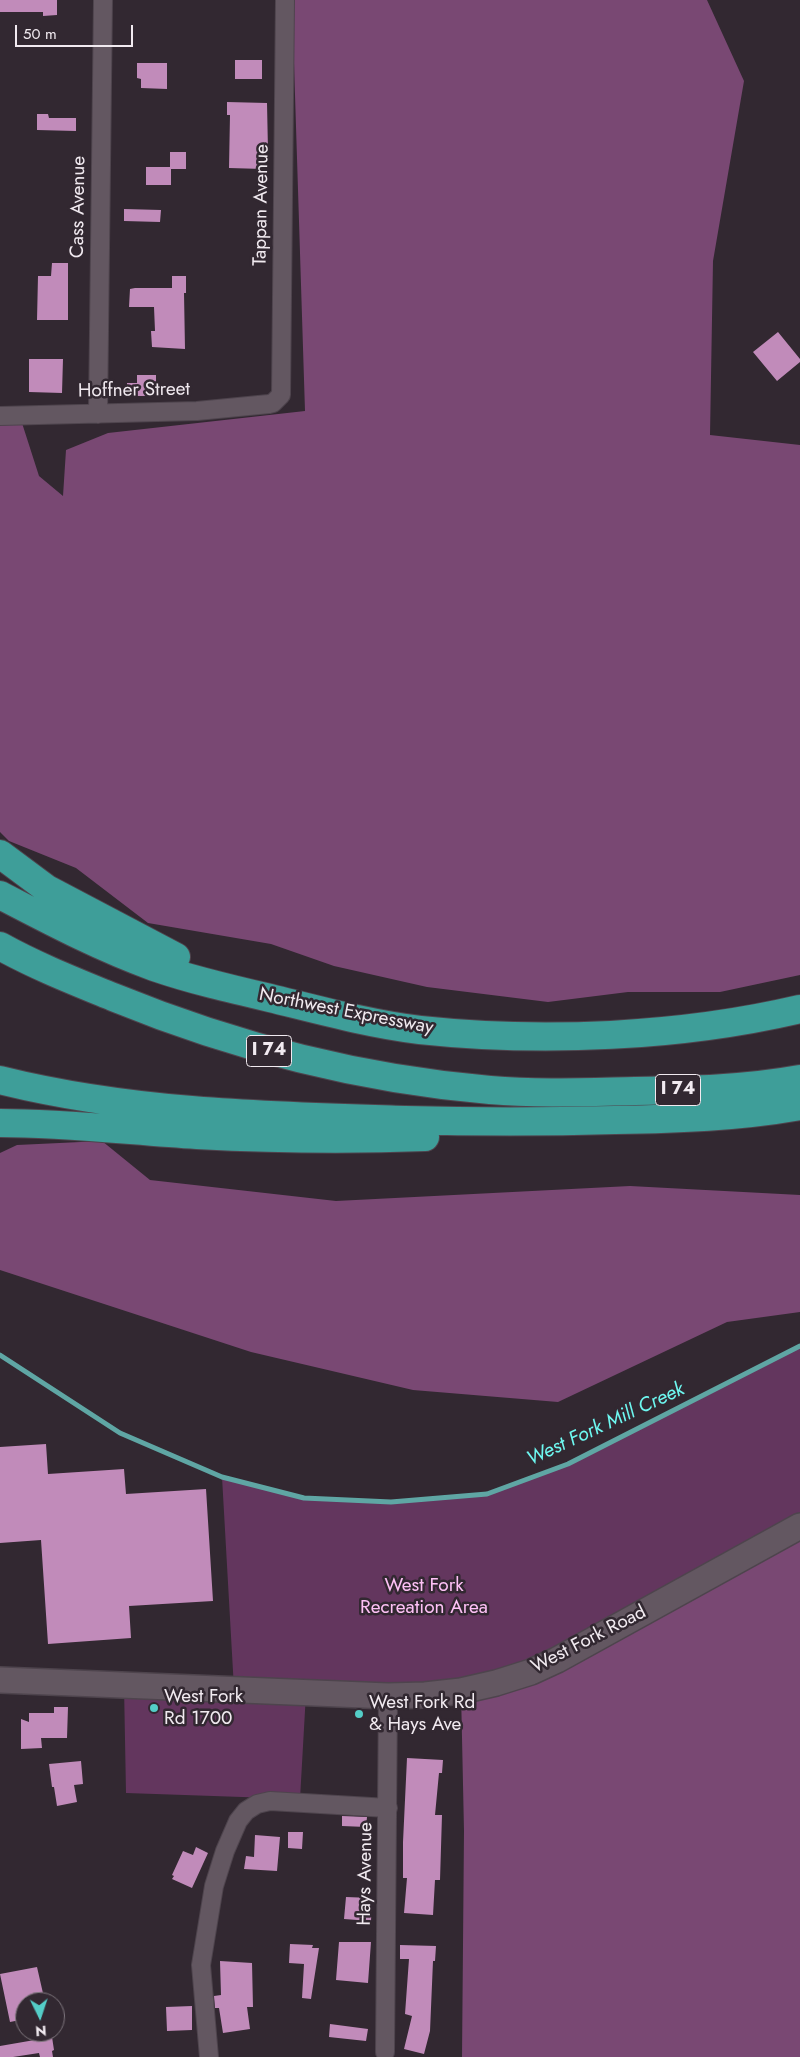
<!DOCTYPE html>
<style>
body{margin:0}
#map{position:relative;width:800px;height:2057px;overflow:hidden;background:#322831;font-family:Jost,sans-serif}
canvas{display:block}
.north{position:absolute;left:15px;top:1992px;width:50px;height:50px;box-sizing:border-box;background:#322831;border:1px solid #7e767d;border-radius:50%;rotate:176deg;font-size:14px;font-weight:700;line-height:20px;text-align:center;color:#f1eaf0}
.north::after{content:'';display:block;margin:auto;width:18px;height:22px;background:#54cdc7;clip-path:polygon(50% 0,100% 100%,50% 72%,0 100%)}
.scale{position:absolute;left:15px;top:25px;width:118px;height:22px;box-sizing:border-box;border:2px solid #f1eaf0;border-top:0;padding-left:6px;font-size:15px;line-height:18px;white-space:nowrap;color:#f1eaf0;-webkit-text-stroke:4px #322831;paint-order:stroke}
</style>
<div id="map">
<canvas width="800" height="2057"></canvas>
<div class="north">N</div>
<div class="scale">50 m</div>
</div>
<script>
const c = document.querySelector('canvas').getContext('2d');
c.lineJoin = 'round';
function fillPath(path, color) { c.fillStyle = color; c.fill(path, 'evenodd'); }
function trace(path, color, width, dash) { c.strokeStyle = color; c.lineWidth = width; c.lineCap = dash ? 'butt' : 'round'; c.setLineDash(dash || []); c.stroke(path); }
function drawText(font, color, halo, rows, align = 'center') {
  c.font = font + ' Jost,sans-serif'; c.lineWidth = 5; c.setLineDash([]); c.textBaseline = 'middle'; c.strokeStyle = halo; c.fillStyle = color; for (const [text, x, y, turn = 0] of rows) {
    c.save(); c.translate(x, y); c.rotate((+turn || 0) * Math.PI / 180); c.textAlign = isNaN(turn) ? turn : align; if (halo) c.strokeText(text, 0, 0); c.fillText(text, 0, 0); c.restore();
  }
}
fillPath(new Path2D(`
 M800,1346V1526L496,1683L306,1693L300,1799L126,1793L124,1686L234,1689L222,1477L304,1498L391,1502L487,1494L568,1464Z`), '#63365e');
fillPath(new Path2D(`
 M292,0H707L744,81L713,261L710,435L800,445V975L720,992H628L548,1002L427,987L334,966L271,944L148,923L76,868L9,841L0,832V423H22L39,476L63,496L66,450L108,433L305,411Z
 M102,1141L150,1180L336,1201L630,1186L800,1195V1312L727,1322L558,1402L413,1390L251,1352L0,1270V1153L17,1145Z
 M800,1526V2057H462L464,1831L461,1691L496,1683Z`), '#794873');
trace(new Path2D(`
 M0,1355L120,1433L222,1477L304,1498L391,1502L487,1494L568,1464L800,1346`), '#5fa6a4', 5);
fillPath(new Path2D(`
 M0,0H57V15L43,16V12H0Z
 M235,60H262V79H235Z
 M137,63H167V89L141,88V79L137,78Z
 M227,102L267,103L268,151L267,163H263V169L229,168L230,115H227Z
 M37,114H48L49,118H76V131L37,130Z
 M170,152H186V169H171V185H146V167H170Z
 M124,209L161,210L160,222L124,221Z
 M52,263H68V320H37L38,276H51Z
 M172,276H186V293H184L185,349L152,347L151,331H155L154,307H129L130,289L135,288H172Z
 M778,332L800,359V362L777,381L753,352Z
 M29,359H63L62,393L29,392Z
 M137,375H156V396H127V383H137Z
 M46,1444L48,1474L124,1469L126,1494L206,1489L213,1601L129,1606L131,1638L48,1644L41,1540L0,1543V1447Z
 M54,1707H68L67,1738H41L42,1748L21,1749V1719L29,1722V1713H54Z
 M407,1758L443,1760L442,1773H439L435,1815H442L440,1880H435L433,1915L404,1913L407,1878H403V1842Z
 M81,1761L83,1784L74,1785L77,1802L57,1806L54,1787H52L49,1764Z
 M342,1816L367,1817L366,1827L342,1826Z
 M288,1832H303L302,1849L288,1848Z
 M255,1835L280,1837L277,1871L244,1869L246,1856L254,1857Z
 M196,1847L208,1853L192,1888L172,1879L174,1876L172,1875L183,1851L193,1855Z
 M346,1897L372,1898L371,1921L344,1919Z
 M339,1942H371L368,1983L336,1980Z
 M290,1944L313,1945L312,1948H319L311,1999L302,1998L304,1964L289,1963Z
 M400,1945L436,1946L435,1961H433L430,2031L424,2054L404,2049L412,2016L405,2014L409,1959H400Z
 M220,1961L252,1963L253,2007H247L250,2029L223,2033L219,2008H215L214,1996L221,1995Z
 M37,1967L45,2002H25V2019L10,2022L0,1974Z
 M192,2006V2030L167,2031L166,2007Z
 M330,2024L368,2029L366,2041L329,2037Z
 M52,2037L54,2050L52,2051L53,2057H40L39,2053L13,2057H0V2046Z`), '#c18bba');
const street = new Path2D(`
 M98,414L103,0
 M0,416L197,411L269,404L273,403L281,395L285,0
 M385,2052L388,1696
 M209,2057L201,1965L214,1886L225,1851L238,1821L246,1811L257,1804L270,1801L388,1808`);
const secondary = new Path2D(`
 M0,1680L388,1696L425,1695L461,1691L496,1683L531,1672L557,1660L800,1526`);
const highway = new Path2D(`
 M0,854L47,889L176,957
 M0,895C50,921 101,948 154,967C192,980 231,989 270,998C319,1010 370,1024 420,1030C542,1043 681,1037 800,1009
 M0,946C36,966 74,981 113,997C233,1046 360,1079 490,1090C538,1094 586,1092 635,1091C690,1090 745,1089 800,1079
 M0,1080C132,1113 270,1116 405,1120C475,1122 545,1122 615,1120C677,1119 739,1117 800,1106
 M0,1123C66,1123 131,1131 197,1135C273,1139 350,1140 425,1137`);
trace(street, '#4e444d', 20);
trace(secondary, '#4e444d', 28);
trace(highway, '#4e444d', 30);
trace(street, '#635761', 18);
trace(secondary, '#635761', 25);
trace(highway, '#3e9e99', 28);
for (const [x, y, r, color] of [
 [154,1708,5,"#54cdc7"],
 [359,1714,5,"#54cdc7"]
]) { const dot = new Path2D(); dot.arc(x, y, r, 0, 2 * Math.PI); c.fillStyle = color; c.fill(dot); trace(dot, '#322831', 2); }
for (const [x, y, w] of [
 [269,1051,45],
 [678,1090,45]
]) { const box = new Path2D(); box.roundRect(x - w / 2, y - 15.5, w, 31, 4); c.fillStyle = '#322831'; c.fill(box); trace(box, '#f1eaf0', 1); }
drawText('bold 18px', '#f1eaf0', null, [
 ["I 74",269,1051],
 ["I 74",678,1090]
]);
drawText('19px', '#f1eaf0', '#322831', [
 ["Tappan Avenue",262,205,-89],
 ["Cass Avenue",79,207,-89],
 ["Hoffner Street",134,391,-1],
 ["Northwest Expressway",346,1012,11],
 ["West Fork Road",589,1640,-27],
 ["Hays Avenue",366,1874,-89]
]);
drawText('19px', '#fec1f6', '#322831', [
 ["West Fork",424,1586],
 ["Recreation Area",424,1608]
]);
drawText('19px', '#f1eaf0', '#322831', [
 ["West Fork",164,1697],
 ["Rd 1700",164,1719],
 ["West Fork Rd",369,1703],
 ["& Hays Ave",369,1725]
], 'left');
drawText('italic 20px', '#6ef8f1', '#322831', [
 ["West Fork Mill Creek",606,1425,-25]
]);
</script>
